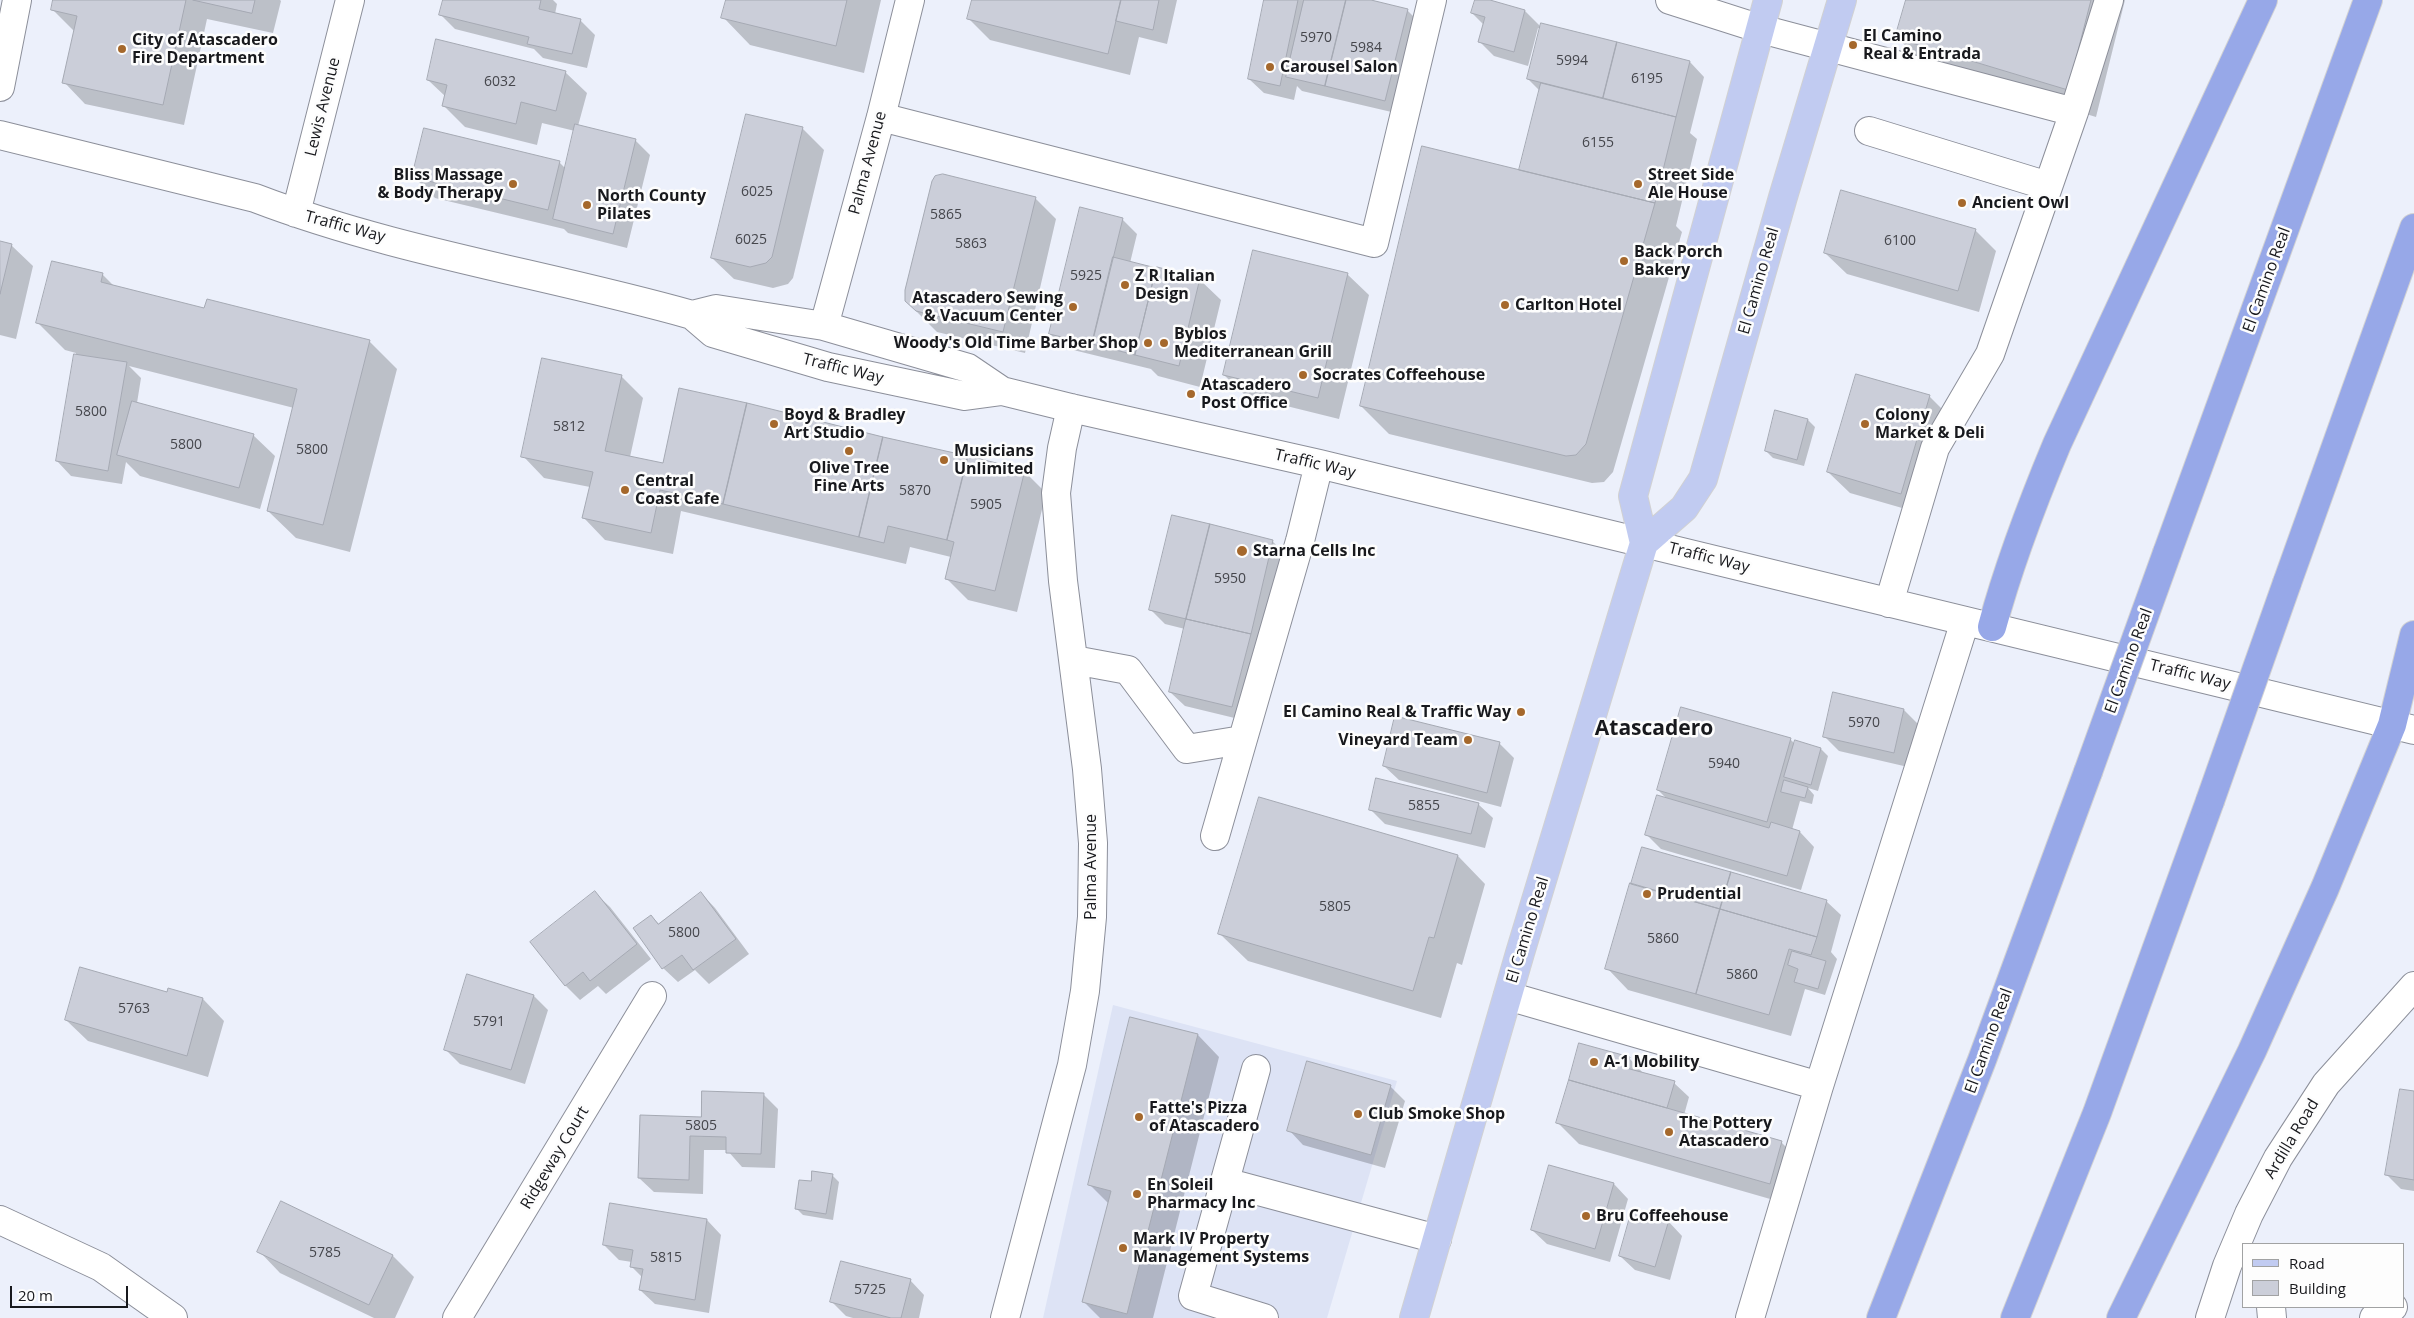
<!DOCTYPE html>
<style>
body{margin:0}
#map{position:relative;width:2414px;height:1318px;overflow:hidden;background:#ecf0fb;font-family:"Open Sans",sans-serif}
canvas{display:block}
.legend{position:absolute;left:2242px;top:1243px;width:162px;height:65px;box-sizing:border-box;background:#fdfdfd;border:1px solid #a1a2a3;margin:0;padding:6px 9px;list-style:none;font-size:15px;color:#18191d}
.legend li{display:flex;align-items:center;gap:10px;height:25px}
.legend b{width:25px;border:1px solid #a1a2a3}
.scale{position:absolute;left:10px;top:1286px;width:118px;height:22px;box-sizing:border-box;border:2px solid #18191d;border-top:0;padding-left:6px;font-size:15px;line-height:18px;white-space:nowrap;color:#18191d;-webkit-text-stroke:4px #fdfdfd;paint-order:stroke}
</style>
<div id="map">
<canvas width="2414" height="1318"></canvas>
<ul class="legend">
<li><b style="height:6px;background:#c1cbf1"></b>Road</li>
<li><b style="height:14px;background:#cbced9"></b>Building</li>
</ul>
<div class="scale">20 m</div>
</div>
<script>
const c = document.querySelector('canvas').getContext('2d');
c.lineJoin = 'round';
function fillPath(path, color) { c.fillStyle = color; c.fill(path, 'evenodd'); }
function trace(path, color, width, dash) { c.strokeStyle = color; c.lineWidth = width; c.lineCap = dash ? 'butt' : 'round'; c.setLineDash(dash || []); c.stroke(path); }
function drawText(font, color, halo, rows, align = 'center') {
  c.font = font + ' "Open Sans",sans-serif'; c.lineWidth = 5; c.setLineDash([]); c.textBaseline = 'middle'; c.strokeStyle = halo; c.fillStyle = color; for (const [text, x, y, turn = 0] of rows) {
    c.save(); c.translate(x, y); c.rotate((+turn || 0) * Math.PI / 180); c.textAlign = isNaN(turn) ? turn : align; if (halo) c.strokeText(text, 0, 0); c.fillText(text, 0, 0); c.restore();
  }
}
fillPath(new Path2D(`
 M1113,1005L1397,1081L1327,1318H1043Z`), '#dde3f5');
fillPath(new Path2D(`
 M54,0H280L281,1L273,33L207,19L184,125L85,104L64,82L74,31L52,9Z
 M444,0H553L557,4L555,14L580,20L595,35L587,68L543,58L534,49L455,29L441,15Z
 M727,0H881L864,73L750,45L723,17Z
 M973,0H1177L1167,44L1139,37L1130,75L990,40L969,19Z
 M1265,0H1366L1407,10L1422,25L1400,114L1302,91L1297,86L1294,100L1264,93L1249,79Z
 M1476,0H1485L1525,11L1541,27L1690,62L1704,77L1690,133L1697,139L1676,226L1682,232L1613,472L1604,482L1592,483L1389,434L1361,406L1520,171L1540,91L1528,79L1541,29L1538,28L1528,66L1494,56L1480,42L1484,25L1472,13Z
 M1908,0H2125L2096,117L1924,65L1897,37Z
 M565,72L587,93L578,126L635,140L650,155L627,248L568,233L564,229L435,198L413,176L559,162L566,169L575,131L542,123L537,145L465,127L444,106L446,97L428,80Z
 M803,129L824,150L793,278L788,284L773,288L734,279L712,258Z
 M1035,198L1056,219L1025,353L937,332L908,303Z
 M1122,219L1137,234L1130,263L1199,279L1221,300L1200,387L1158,376L1151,369L1065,348L1050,334Z
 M1975,230L1996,251L1979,312L1847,274L1825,253Z
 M0,242L11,245L33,266L16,339L0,335Z
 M102,274L114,286L205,310L369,341L397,369L350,552L296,538L268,511L294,408L129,366L141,378L137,403L253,435L275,456L260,509L140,476L126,462L122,484L71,476L57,461L76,353L65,350L37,322Z
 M1347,274L1369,295L1339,419L1246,396L1224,375Z
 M621,376L643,398L630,457L664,465L1024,471L1046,493L1017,612L968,600L946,578L951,557L910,547L906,564L681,511L673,554L605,540L584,518L590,487L544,478L523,456Z
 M1929,396L1951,418L1923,514L1850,493L1828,472Z
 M1776,411L1808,420L1815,427L1804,466L1773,458L1766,451Z
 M1272,541L1287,555L1247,721L1185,706L1170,692L1185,629L1165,624L1150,609Z
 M1904,710L1918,724L1908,767L1839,751L1824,736Z
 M1790,739L1795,744L1821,749L1828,756L1818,791L1808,788L1814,795L1812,804L1800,801L1792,830L1800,832L1814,847L1801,890L1661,849L1647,835L1668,800L1658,790Z
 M1499,743L1514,758L1501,807L1399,780L1384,766Z
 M1259,799L1458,856L1485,884L1462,965L1457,963L1441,1018L1248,961L1220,934Z
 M1478,804L1493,818L1485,848L1385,824L1370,809Z
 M595,893L610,907L651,959L606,994L598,986L580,1000L566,986L532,942Z
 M701,893L715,908L749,954L709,984L695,970L678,982L663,968L651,916L659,924Z
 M1826,901L1841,915L1831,952L1837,959L1825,995L1805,989L1791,1036L1628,990L1607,968Z
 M169,989L203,999L224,1021L208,1077L88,1041L66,1020L168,994Z
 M534,996L548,1010L525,1084L460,1064L445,1049Z
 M1198,1035L1219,1057L1153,1318H1100L1084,1302L1109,1204L1089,1184Z
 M1580,1044L1629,1058L1643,1073L1674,1083L1689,1097L1684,1115L1781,1142L1803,1164L1791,1205L1579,1144L1558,1123Z
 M1390,1086L1405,1101L1385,1168L1303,1145L1289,1130Z
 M2414,1092V1191L2401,1189L2386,1174Z
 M763,1094L778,1109L775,1168L742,1167L727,1150H704L703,1194L654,1192L639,1178L702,1118Z
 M832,1175L839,1182L833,1220L803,1215L796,1208Z
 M1614,1184L1628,1199L1610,1262L1547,1244L1532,1230Z
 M707,1220L721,1235L709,1313L655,1304L640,1290L642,1277L631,1266L632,1262L619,1260L604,1245Z
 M1668,1221L1682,1236L1670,1280L1635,1270L1620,1256Z
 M259,1251L393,1256L414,1277L395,1318H374L280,1273Z
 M910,1280L924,1295L919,1318H853L846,1316L831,1301Z`), '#0003');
const building = new Path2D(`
 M53,0H186L163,105L62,83L77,16L51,10Z
 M193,0H255L252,13Z
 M443,0H541L539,9L581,19L572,54L527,44L529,37L439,15Z
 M726,0H847L836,46L721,18Z
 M972,0H1121L1108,54L967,19Z
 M1121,0H1159L1153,30L1116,21Z
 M1264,0H1298L1280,86L1248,79Z
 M1304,0H1346L1325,86L1286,77Z
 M1346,0H1371L1408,9L1385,101L1325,86Z
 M1475,0H1490L1525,10L1514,52L1478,42L1485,17L1471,13Z
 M1906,0H2091L2068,90L1895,38Z
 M1541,23L1617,42L1603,98L1527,79Z
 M436,39L566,71L556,111L521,102L516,124L442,106L447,85L427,80Z
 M1617,42L1690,61L1676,117L1603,98Z
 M1541,83L1676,117L1655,203L1519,170Z
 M746,114L803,127L772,257L766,263L750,267L711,258Z
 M575,124L636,139L613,234L553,219Z
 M424,128L560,161L548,210L412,177Z
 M1422,146L1655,203L1586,444L1576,455L1566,456L1360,406Z
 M943,174L1036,197L1003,332L916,311L905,301V290L932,181L935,176Z
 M1841,190L1976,229L1958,291L1824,253Z
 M1080,207L1123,218L1092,344L1049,334Z
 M0,241L12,244L0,294Z
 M1253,250L1348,273L1318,398L1223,375Z
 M1113,257L1156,268L1135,355L1092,344Z
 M52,261L103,273L101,282L204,308L207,299L370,340L323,525L267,511L297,389L36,323Z
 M1157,267L1200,278L1179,366L1135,355Z
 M74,354L127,362L108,471L56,461Z
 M542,358L622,375L605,451L663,463L679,388L747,403L723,504L660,490L651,533L582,518L593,472L521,457Z
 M1856,374L1930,395L1901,494L1827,472Z
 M132,401L254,434L239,488L117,455Z
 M747,403L883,437L859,537L723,504Z
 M1775,410L1808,419L1797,460L1765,451Z
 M883,437L968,456L947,540L888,526L884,543L859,537Z
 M968,456L1025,470L995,591L945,579L954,542L947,540Z
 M1172,515L1210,524L1186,619L1149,610Z
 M1210,524L1273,540L1251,634L1186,619Z
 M1186,619L1251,634L1232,707L1169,692Z
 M1833,692L1904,709L1894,753L1823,737Z
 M1681,707L1791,738L1767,822L1657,790Z
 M1395,716L1500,742L1487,793L1383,766Z
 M1795,740L1821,748L1811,785L1784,777Z
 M1376,778L1479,803L1471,834L1369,810Z
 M1784,780L1808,787L1805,798L1781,792Z
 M1657,795L1769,828L1771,822L1800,831L1787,876L1645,835Z
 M1259,797L1458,855L1434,938L1429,937L1413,991L1218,934Z
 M1642,847L1731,872L1720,909L1631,884Z
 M1731,872L1827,900L1817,937L1720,909Z
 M1630,883L1720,909L1696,994L1605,969Z
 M595,891L637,944L590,981L583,972L565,986L530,942Z
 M701,892L736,939L693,970L682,955L662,969L633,928L651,915L658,924Z
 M1720,909L1817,937L1811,955L1789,949L1769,1015L1696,994Z
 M1792,951L1826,961L1818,989L1794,982L1798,969L1788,965Z
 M80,967L167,992L168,988L203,998L187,1056L65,1020Z
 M467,974L534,995L511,1070L444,1050Z
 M1130,1017L1198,1034L1127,1314L1082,1302L1111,1191L1088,1185Z
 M1579,1043L1630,1057L1626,1068L1675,1081L1667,1108L1569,1080Z
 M1307,1061L1391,1085L1371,1155L1287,1131Z
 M1569,1080L1782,1141L1770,1184L1556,1123Z
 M2400,1089L2414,1091V1180L2385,1175Z
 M702,1091L764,1093L761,1154L726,1153V1137L690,1136L689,1180L638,1178L640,1115L701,1117Z
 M1549,1165L1614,1183L1595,1249L1531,1230Z
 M812,1171L833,1174L826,1214L795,1209L799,1180L811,1181Z
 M281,1201L393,1255L369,1305L257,1252Z
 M610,1203L707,1219L695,1300L639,1290L643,1269L630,1267L633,1250L603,1245Z
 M1632,1210L1669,1220L1655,1267L1619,1256Z
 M841,1261L911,1279L901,1318H891L830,1302Z`);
fillPath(building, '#cbced9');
trace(building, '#a5a9b3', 1);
const minor = new Path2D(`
 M1670,0L1761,29L2074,112L2109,0
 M0,87L17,0
 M881,117L1374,243L1432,0
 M1869,131L2048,186
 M0,135L255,198C396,252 547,274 692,315L713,333L828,367L965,396L1002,391
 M296,213L350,0
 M692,315L716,309L824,326L968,368L1002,391L1071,408L1319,464L2414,730
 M824,326L881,117L910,0
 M1889,603L1935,448L1990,354L2074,112
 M1074,660L1128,670L1187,749L1242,740
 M1215,836L1300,541L1319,464
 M1508,996L1819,1086L1965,621
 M1256,1069L1193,1296L1264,1318
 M1225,1182L1437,1239
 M0,1220L101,1267L173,1318
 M2271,1307L2272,1318
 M457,1318L652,996
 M1005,1318L1072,1065L1085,991L1092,917L1093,843L1087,769L1063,581L1056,493L1062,448L1071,408
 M1750,1318L1819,1086
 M2210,1318L2227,1266L2249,1214L2278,1158L2326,1084L2414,986
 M2374,1318L2393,1307`);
const major = new Path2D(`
 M1644,543L1684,508L1703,479L1783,197L1842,0
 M1414,1318L1520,953L1644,543L1633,496L1768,0`);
const highway = new Path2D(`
 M2167,553L2368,0
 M2287,583L2414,228
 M1992,627C2009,564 2032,504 2057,444L2263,0
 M1881,1318L1982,1060L2088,772
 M2015,1318L2097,1113L2210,801
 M2121,1318L2252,1051L2325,888L2392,725L2414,635`);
trace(minor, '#8c8f9a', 30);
trace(major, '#d1d1d2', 30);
trace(highway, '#d1d1d2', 30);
trace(minor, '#fff', 28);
trace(major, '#c1cbf1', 28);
trace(highway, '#97a8e8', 28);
const highwayBridge = new Path2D(`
 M2088,772L2167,553
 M2210,801L2287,583`);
trace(highwayBridge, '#d1d1d2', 30, []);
trace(highwayBridge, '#97a8e8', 28);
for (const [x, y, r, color] of [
 [1853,45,5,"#a5682c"],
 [122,49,5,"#a5682c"],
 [1270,67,5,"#a5682c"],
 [513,184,5,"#a5682c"],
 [1638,184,5,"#a5682c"],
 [1962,203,5,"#a5682c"],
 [587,205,5,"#a5682c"],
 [1624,261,5,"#a5682c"],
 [1125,285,5,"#a5682c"],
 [1505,305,5,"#a5682c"],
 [1073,307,5,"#a5682c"],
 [1148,343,5,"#a5682c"],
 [1164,343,5,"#a5682c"],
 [1303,375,5,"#a5682c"],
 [1191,394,5,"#a5682c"],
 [774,424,5,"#a5682c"],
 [1865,424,5,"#a5682c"],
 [849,451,5,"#a5682c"],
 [944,460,5,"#a5682c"],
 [625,490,5,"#a5682c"],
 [1242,551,6,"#a5682c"],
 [1521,712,5,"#a5682c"],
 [1468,740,5,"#a5682c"],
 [1647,894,5,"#a5682c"],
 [1594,1062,5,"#a5682c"],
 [1358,1114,5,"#a5682c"],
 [1139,1117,5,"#a5682c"],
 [1669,1132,5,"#a5682c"],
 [1137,1194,5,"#a5682c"],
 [1586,1216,5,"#a5682c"],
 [1123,1248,5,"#a5682c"]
]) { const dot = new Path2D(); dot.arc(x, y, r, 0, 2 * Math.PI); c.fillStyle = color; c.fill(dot); trace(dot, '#fdfdfd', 2); }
drawText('14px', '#45464c', null, [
 ["5970",1316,38],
 ["5984",1366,48],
 ["5994",1572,61],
 ["6195",1647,79],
 ["6032",500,82],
 ["6155",1598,143],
 ["6025",757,192],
 ["5865",946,215],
 ["6025",751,240],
 ["6100",1900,241],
 ["5863",971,244],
 ["5925",1086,276],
 ["5800",91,412],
 ["5812",569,427],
 ["5800",186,445],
 ["5800",312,450],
 ["5870",915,491],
 ["5905",986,505],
 ["5950",1230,579],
 ["5970",1864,723],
 ["5940",1724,764],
 ["5855",1424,806],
 ["5805",1335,907],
 ["5800",684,933],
 ["5860",1663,939],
 ["5860",1742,975],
 ["5763",134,1009],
 ["5791",489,1022],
 ["5805",701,1126],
 ["5785",325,1253],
 ["5815",666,1258],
 ["5725",870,1290]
]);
drawText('bold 16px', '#18191d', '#fdfdfd', [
 ["El Camino",1863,36],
 ["Real & Entrada",1863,54],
 ["City of Atascadero",132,40],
 ["Fire Department",132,58],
 ["Carousel Salon",1280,67],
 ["Bliss Massage",503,175,"right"],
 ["& Body Therapy",503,193,"right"],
 ["Street Side",1648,175],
 ["Ale House",1648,193],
 ["North County",597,196],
 ["Pilates",597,214],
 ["Ancient Owl",1972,203],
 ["Back Porch",1634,252],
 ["Bakery",1634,270],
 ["Z R Italian",1135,276],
 ["Design",1135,294],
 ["Atascadero Sewing",1063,298,"right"],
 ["& Vacuum Center",1063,316,"right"],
 ["Carlton Hotel",1515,305],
 ["Byblos",1174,334],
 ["Mediterranean Grill",1174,352],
 ["Woody's Old Time Barber Shop",1138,343,"right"],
 ["Socrates Coffeehouse",1313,375],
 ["Atascadero",1201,385],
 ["Post Office",1201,403],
 ["Boyd & Bradley",784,415],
 ["Art Studio",784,433],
 ["Colony",1875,415],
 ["Market & Deli",1875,433],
 ["Musicians",954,451],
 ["Unlimited",954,469],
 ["Olive Tree",849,468,"center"],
 ["Fine Arts",849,486,"center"],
 ["Central",635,481],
 ["Coast Cafe",635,499],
 ["Starna Cells Inc",1253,551],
 ["El Camino Real & Traffic Way",1511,712,"right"],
 ["Vineyard Team",1458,740,"right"],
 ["Prudential",1657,894],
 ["A-1 Mobility",1604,1062],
 ["Fatte's Pizza",1149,1108],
 ["of Atascadero",1149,1126],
 ["Club Smoke Shop",1368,1114],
 ["The Pottery",1679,1123],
 ["Atascadero",1679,1141],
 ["En Soleil",1147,1185],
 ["Pharmacy Inc",1147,1203],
 ["Bru Coffeehouse",1596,1216],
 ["Mark IV Property",1133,1239],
 ["Management Systems",1133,1257]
], 'left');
drawText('16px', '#18191d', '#fdfdfd', [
 ["Lewis Avenue",323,107,-76],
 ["Palma Avenue",868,163,-75],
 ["Traffic Way",345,227,15],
 ["El Camino Real",2267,280,-70],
 ["El Camino Real",1759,281,-74],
 ["Traffic Way",843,369,14],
 ["Traffic Way",1315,464,13],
 ["Traffic Way",1709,558,14],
 ["El Camino Real",2129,661,-70],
 ["Traffic Way",2190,675,14],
 ["Palma Avenue",1091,867,-90],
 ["El Camino Real",1528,930,-73],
 ["El Camino Real",1989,1041,-70],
 ["Ardilla Road",2292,1139,-59],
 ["Ridgeway Court",555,1158,-59]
]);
drawText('bold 21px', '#18191d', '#fdfdfd', [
 ["Atascadero",1654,729]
]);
</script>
